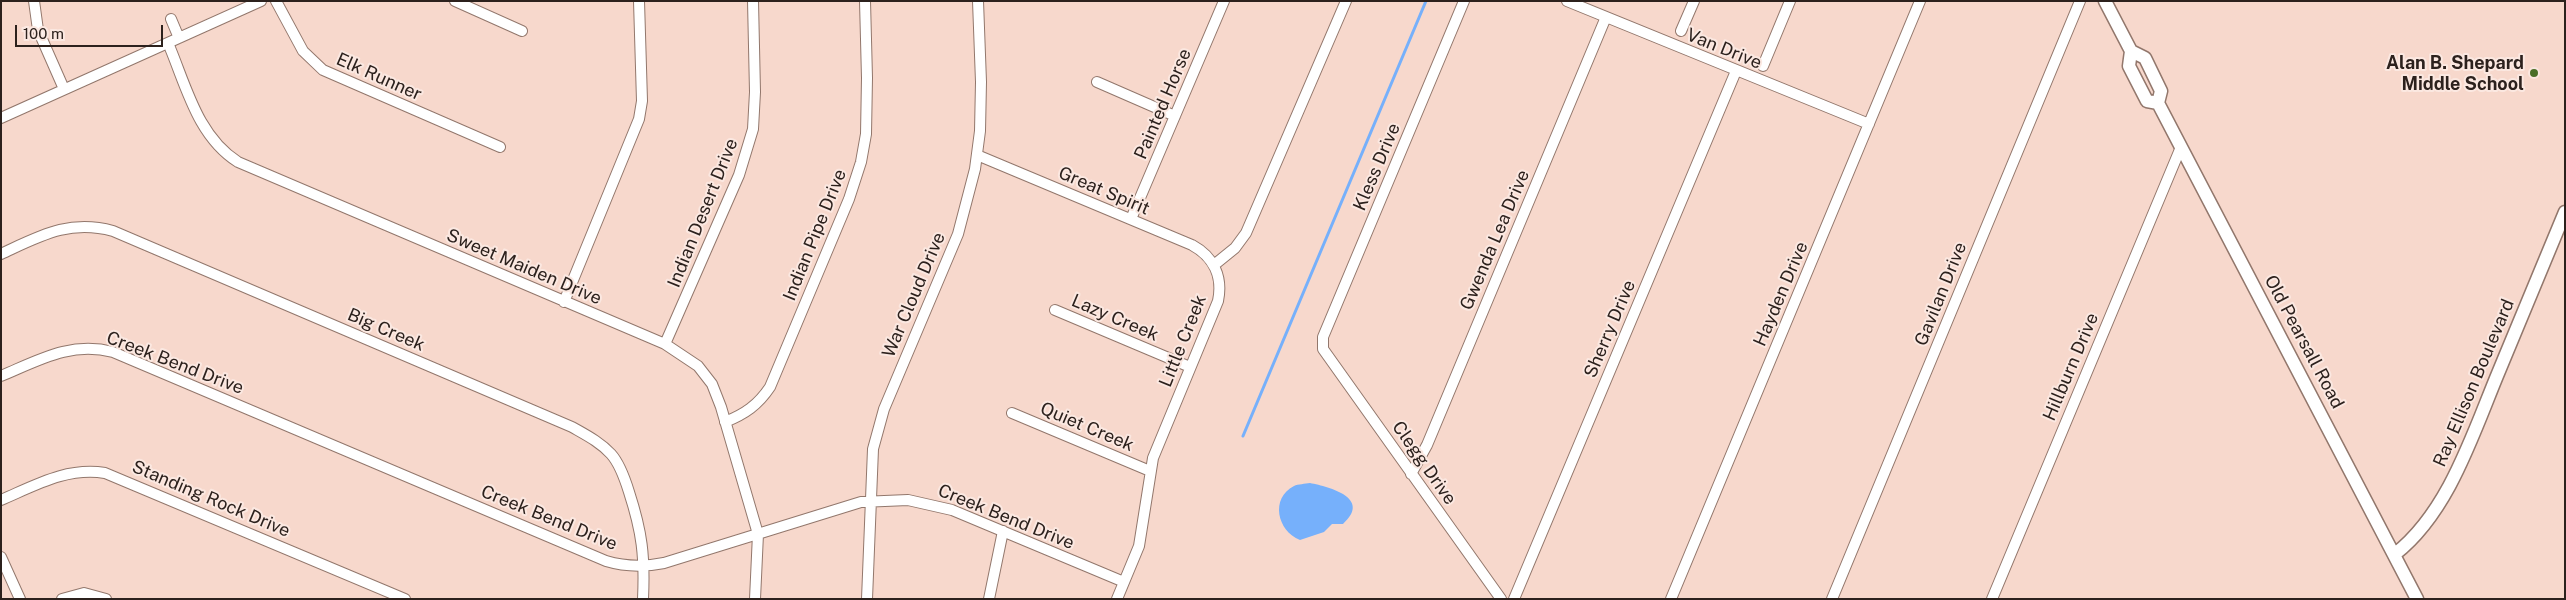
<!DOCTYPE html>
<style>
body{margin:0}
#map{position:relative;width:2566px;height:600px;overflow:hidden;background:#f7d8cc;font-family:"Public Sans",sans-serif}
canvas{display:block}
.frame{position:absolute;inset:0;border:2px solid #2c211d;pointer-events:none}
.scale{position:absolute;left:15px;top:25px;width:148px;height:22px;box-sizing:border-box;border:2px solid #2c211d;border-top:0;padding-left:6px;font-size:15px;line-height:18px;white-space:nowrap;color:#2c211d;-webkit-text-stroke:4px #fbe8e1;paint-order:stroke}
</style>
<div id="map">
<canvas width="2566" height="600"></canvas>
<div class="frame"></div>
<div class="scale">100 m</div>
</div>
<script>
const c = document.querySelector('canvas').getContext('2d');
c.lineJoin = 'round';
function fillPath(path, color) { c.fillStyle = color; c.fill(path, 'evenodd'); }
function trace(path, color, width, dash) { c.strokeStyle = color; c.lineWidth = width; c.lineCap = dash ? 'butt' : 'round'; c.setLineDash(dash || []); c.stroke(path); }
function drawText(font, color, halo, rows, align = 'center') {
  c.font = font + ' "Public Sans",sans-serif'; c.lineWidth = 4; c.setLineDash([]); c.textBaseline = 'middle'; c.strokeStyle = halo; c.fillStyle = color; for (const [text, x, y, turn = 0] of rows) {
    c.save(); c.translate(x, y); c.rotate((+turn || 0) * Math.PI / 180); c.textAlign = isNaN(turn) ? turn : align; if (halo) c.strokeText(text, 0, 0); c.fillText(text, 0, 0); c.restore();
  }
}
fillPath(new Path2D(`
 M1310,483C1330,487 1372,498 1343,524H1332L1324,532L1300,540C1277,531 1270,498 1294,486C1298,484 1305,484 1310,483Z`), '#76b0fb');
trace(new Path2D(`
 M1243,436L1426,1`), '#76b0fb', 3);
const minor = new Path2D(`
 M34,1L38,30L64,89
 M276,1L303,51L323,70L500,147
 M455,1L522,31
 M1464,1L1323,337V349L1501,599
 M1567,1L1869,124
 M171,19L179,38
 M1681,31L1694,1
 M168,43C186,85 197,136 238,162L665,344L698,366L712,384L721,407L758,534L755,599
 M1763,66L1790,1
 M1097,82L1175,116
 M1,118L261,1
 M977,155L1192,245C1214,257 1223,277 1218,301L1153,458L1139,546L1117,599
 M1131,219L1224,1
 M1,254C40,236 69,219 113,231L572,427C586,435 600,442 611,454C620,464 625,479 629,492C642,532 645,556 643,599
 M1214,265L1235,248L1246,233L1346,1
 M564,302L639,119L642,101L639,1
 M1055,310L1190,367
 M665,344L739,175L753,129L755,92L753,1
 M1,376C39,360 71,341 113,352L606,561C626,567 644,567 664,563L861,502L908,500L952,510L1124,582
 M1012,413L1150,471
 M725,422C745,414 758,405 770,387L849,199L861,162L866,134L867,78L865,1
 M1411,474L1427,445L1606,17
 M1,500C36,485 67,467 105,473L405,599
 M1,557L20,599
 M62,599L84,593L106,599
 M867,599L873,449L884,409L958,234L975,169L980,131L981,82L978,1
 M989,599L1003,531
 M1514,599L1736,71
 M1671,599L1920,1
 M1832,599L2080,1
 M1992,599L2181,147`);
const major = new Path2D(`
 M2105,1L2131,51L2129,66L2147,101L2158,103
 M2131,51L2145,58L2161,91L2158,103L2417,599
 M2395,554C2449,512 2473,433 2499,371C2521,318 2543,265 2565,212`);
trace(minor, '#92776c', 12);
trace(major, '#92776c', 15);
trace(minor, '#fff', 10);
trace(major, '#fff', 12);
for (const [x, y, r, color] of [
 [2534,73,5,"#4a6e27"]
]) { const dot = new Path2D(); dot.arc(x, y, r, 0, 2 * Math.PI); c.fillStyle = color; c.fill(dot); trace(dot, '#fbe8e1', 2); }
drawText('18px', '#2c211d', '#fbe8e1', [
 ["Van Drive",1724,49,22],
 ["Elk Runner",379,77,24],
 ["Painted Horse",1163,104,-67],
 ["Kless Drive",1377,167,-67],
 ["Great Spirit",1104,191,23],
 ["Indian Desert Drive",703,213,-68],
 ["Indian Pipe Drive",815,235,-68],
 ["Gwenda Lea Drive",1495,240,-67],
 ["Sweet Maiden Drive",524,267,23],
 ["Hayden Drive",1781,294,-67],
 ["Gavilan Drive",1941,294,-68],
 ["War Cloud Drive",914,295,-67],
 ["Lazy Creek",1115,318,23],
 ["Sherry Drive",1610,329,-67],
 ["Big Creek",386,330,23],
 ["Little Creek",1183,341,-68],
 ["Old Pearsall Road",2304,342,62],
 ["Creek Bend Drive",175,363,21],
 ["Hillburn Drive",2071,367,-67],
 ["Ray Ellison Boulevard",2474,383,-67],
 ["Quiet Creek",1087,427,23],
 ["Clegg Drive",1424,463,55],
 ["Standing Rock Drive",211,499,23],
 ["Creek Bend Drive",1006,517,22],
 ["Creek Bend Drive",549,518,22]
]);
drawText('bold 18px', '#2c211d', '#fbe8e1', [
 ["Alan B. Shepard",2524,63],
 ["Middle School",2524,84]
], 'right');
</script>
